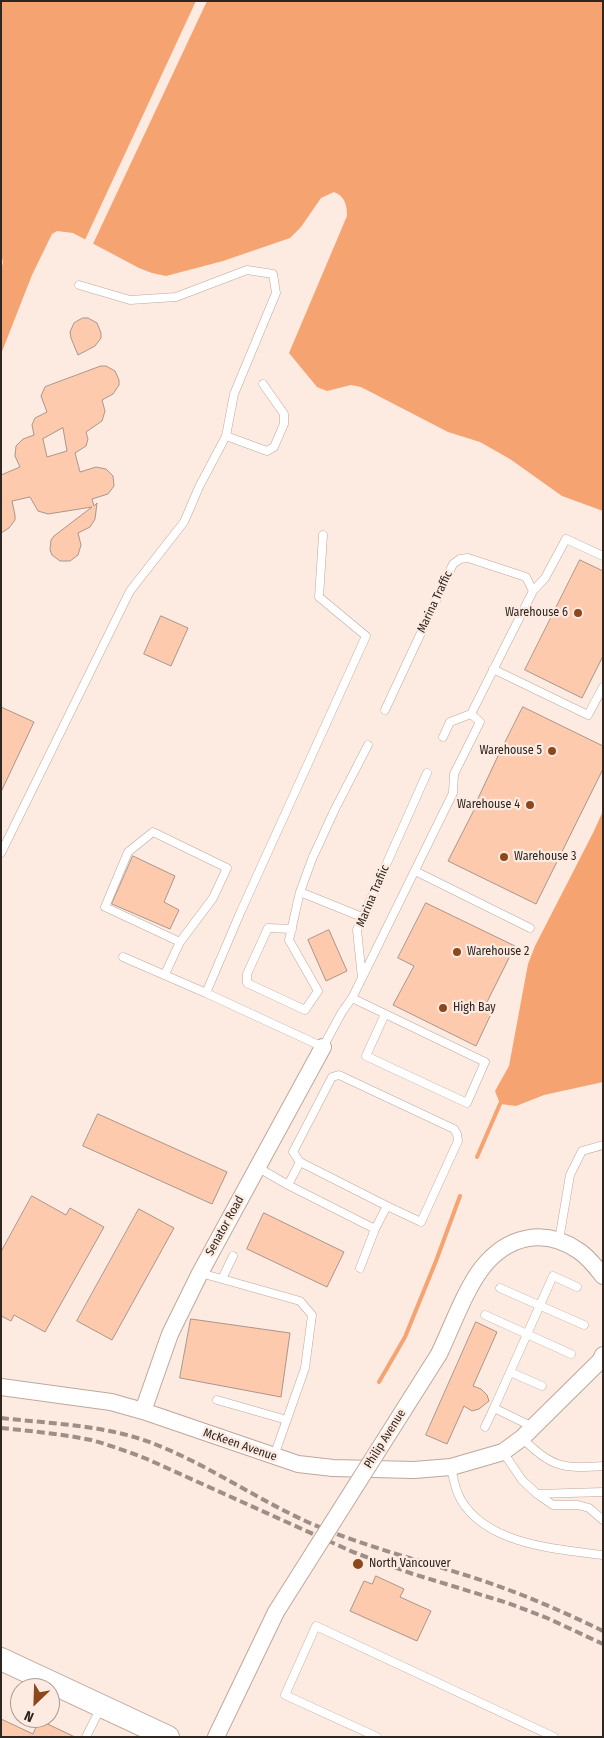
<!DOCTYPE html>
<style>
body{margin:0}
#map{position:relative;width:604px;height:1738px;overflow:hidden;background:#fdeae0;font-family:"Fira Sans Condensed",sans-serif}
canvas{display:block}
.frame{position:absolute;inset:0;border:2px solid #2e2621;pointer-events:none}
.north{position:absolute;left:10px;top:1678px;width:50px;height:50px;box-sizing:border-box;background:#fdeae0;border:1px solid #aa9c94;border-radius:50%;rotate:204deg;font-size:14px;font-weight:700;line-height:20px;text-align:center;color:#2e2621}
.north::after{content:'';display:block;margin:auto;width:18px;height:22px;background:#8c481a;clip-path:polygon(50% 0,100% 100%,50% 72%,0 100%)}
</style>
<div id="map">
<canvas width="604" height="1738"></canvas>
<div class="frame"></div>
<div class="north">N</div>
</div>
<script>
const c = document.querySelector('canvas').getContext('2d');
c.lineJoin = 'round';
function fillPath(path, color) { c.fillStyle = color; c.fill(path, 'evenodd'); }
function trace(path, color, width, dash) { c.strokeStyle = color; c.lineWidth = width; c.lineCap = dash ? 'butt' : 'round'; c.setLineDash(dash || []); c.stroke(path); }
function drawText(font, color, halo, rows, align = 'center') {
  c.font = font + ' "Fira Sans Condensed",sans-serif'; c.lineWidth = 4.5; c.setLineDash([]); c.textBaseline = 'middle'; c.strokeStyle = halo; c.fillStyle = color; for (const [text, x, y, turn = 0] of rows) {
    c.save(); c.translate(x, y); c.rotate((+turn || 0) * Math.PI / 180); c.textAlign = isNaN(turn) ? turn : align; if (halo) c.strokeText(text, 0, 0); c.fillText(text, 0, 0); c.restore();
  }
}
fillPath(new Path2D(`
 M1,1H603V511L562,496L510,459L480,442L448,432L361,387L351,385L327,391L317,387L289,353L347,216C347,205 345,196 334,192L321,198L301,227L290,238L223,261L166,276L152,273L139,268L73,233L57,231L52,234L50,238L32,275L1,354V270L3,262L1,254Z
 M603,811V1082L544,1095L516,1106L500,1104L495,1091L509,1066L528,964L535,946L593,833Z`), '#f6a372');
fillPath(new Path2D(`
 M196,1H207L92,246L84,242Z`), '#fdeae0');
trace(new Path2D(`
 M477,1157L500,1104
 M379,1382L405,1337L436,1261L460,1196`), '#f6a372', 4);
const building = new Path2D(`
 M83,318H88L97,323L101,333V338L95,346L78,355L71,338L70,332L74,323Z
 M101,366H106L115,371L119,380V385L113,394L102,400L105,411L102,421L86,432L88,439L86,446L75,453L80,472L96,467L106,469L113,476L114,486L108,494L92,499L94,506L97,503L95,519L90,527L78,533L81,545L78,555L70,561H60L52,555L50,550L51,540L54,536L92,507L48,514L38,511L30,497L12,501L15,515V520L9,528L1,533V475L20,467L15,456L16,446L23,439L34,435L32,425L35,418L47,412L41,396L45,387ZM63,428L67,451L47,457L43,439Z
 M580,560L603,571V656L582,698L525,670Z
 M161,616L188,628L171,666L144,654Z
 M1,707L34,722L1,792Z
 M523,707L603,746V769L536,904L448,861L474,810L473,809L498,756Z
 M133,856L175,876L164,902L179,910L170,929L112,904Z
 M426,903L515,946L484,1008L492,1012L476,1046L393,1005L414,966L398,958Z
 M329,930L347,971L326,981L308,940Z
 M98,1114L227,1172L212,1204L83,1146Z
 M32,1196L66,1215L70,1208L104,1227L45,1332L14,1315L11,1321L1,1316V1252Z
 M139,1209L174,1228L112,1340L77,1321Z
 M264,1213L344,1252L327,1287L247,1249Z
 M191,1319L290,1333L281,1397L180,1378Z
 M476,1322L497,1332L473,1386L481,1389L487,1395L489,1401L479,1409L472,1411L464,1406L447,1444L426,1435Z
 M376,1576L404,1589L400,1597L431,1611L417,1641L350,1611L364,1581L372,1584Z
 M1,1719L33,1734L39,1720L75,1737H1Z`);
fillPath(building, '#fdcaad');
trace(building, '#aa958a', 1);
const lane = new Path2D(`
 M79,285L130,300L176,297L247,270L273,274L276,293L234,394L226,436
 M323,535L319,597L366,636L241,911L206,993L323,1047L342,1012L352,998L362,978L357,930L427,773
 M533,591L545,578L566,539L603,556
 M493,669L588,715L603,687
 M385,710L453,564L460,559L468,558L526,577L533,591L471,714L450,722L443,737
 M153,832L227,868L213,898L180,942L105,907L128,852Z
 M1,853L130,591L184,522L199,487L226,436L267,451L274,447L284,424V414L263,384
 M415,871L530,928
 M300,892L312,859L335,809L368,745
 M292,929L268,928L247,974V983L305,1010L318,991L289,940C293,924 296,908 300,892L362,917
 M123,957L206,993
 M165,974L180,942
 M362,978L453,793L454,774L480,722L471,714
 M352,998L485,1062L467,1103L366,1056L385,1014
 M300,1162L293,1152L332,1077L339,1075L454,1129L457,1134L458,1141L421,1222L387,1206L375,1229L360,1268
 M257,1167L288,1185L375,1229
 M288,1185L300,1162L387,1206
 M559,1240L570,1175L582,1151L603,1145
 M200,1273L222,1279L233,1256
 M222,1279L300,1301L312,1315L305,1368L274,1456
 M500,1288L584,1325
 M485,1315L571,1354
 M510,1372L542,1386
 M217,1400L287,1420
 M494,1408L553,1276L577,1287
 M485,1427L494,1408L533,1427
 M522,1438C551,1467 562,1469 603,1466
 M503,1452L522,1480L537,1494L603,1492
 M451,1467C453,1478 455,1490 461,1500C488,1545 556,1549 603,1555
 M537,1494L553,1505H578L589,1508L603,1520
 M86,1737L101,1707
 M377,1737L285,1695L316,1626L554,1737`);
const street = new Path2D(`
 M439,1354C451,1329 465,1290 482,1268C507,1236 544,1227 579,1251C588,1257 596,1267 603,1276
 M1,1387L111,1402L143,1411L298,1464L333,1468L414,1470L451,1467L503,1452L522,1438L600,1361L603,1355
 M143,1411L170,1334L200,1273L323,1047
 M216,1737L276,1612`);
const secondary = new Path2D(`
 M1,1659L168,1737`);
trace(lane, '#bea89c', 9);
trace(street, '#bea89c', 18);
trace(secondary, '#bea89c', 24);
trace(lane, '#fff', 8);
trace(street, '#fff', 16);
trace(secondary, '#fff', 22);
trace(new Path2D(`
 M1,1418C53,1424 109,1425 157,1445C217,1469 269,1508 329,1531C388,1554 450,1568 509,1590C541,1602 572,1616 603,1631
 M1,1428C31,1431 62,1434 91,1440C110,1445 129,1452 147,1459L353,1552L413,1574L508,1603L547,1618L603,1644`), '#9d8f88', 4, [8, 4]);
const streetBridge = new Path2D(`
 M276,1612L439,1354`);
trace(streetBridge, '#bea89c', 18, []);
trace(streetBridge, '#fff', 16);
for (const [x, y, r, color] of [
 [578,613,5,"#8c481a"],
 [552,751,5,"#8c481a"],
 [530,805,5,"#8c481a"],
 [504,857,5,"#8c481a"],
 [457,952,5,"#8c481a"],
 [443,1008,5,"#8c481a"],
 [358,1564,6,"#8c481a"]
]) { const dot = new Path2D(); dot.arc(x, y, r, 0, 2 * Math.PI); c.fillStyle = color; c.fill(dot); trace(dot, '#fdeae0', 2); }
drawText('12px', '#2e2621', '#fdeae0', [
 ["Marina Traffic",435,602,-65],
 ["Marina Trafiic",373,896,-67],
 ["Senator Road",225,1226,-61],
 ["Philip Avenue",385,1439,-58],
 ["McKeen Avenue",240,1445,19]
]);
drawText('12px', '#2e2621', '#fdeae0', [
 ["Warehouse 6",568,613,"right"],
 ["Warehouse 5",542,751,"right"],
 ["Warehouse 4",520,805,"right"],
 ["Warehouse 3",514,857],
 ["Warehouse 2",467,952],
 ["High Bay",453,1008],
 ["North Vancouver",369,1564]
], 'left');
</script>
